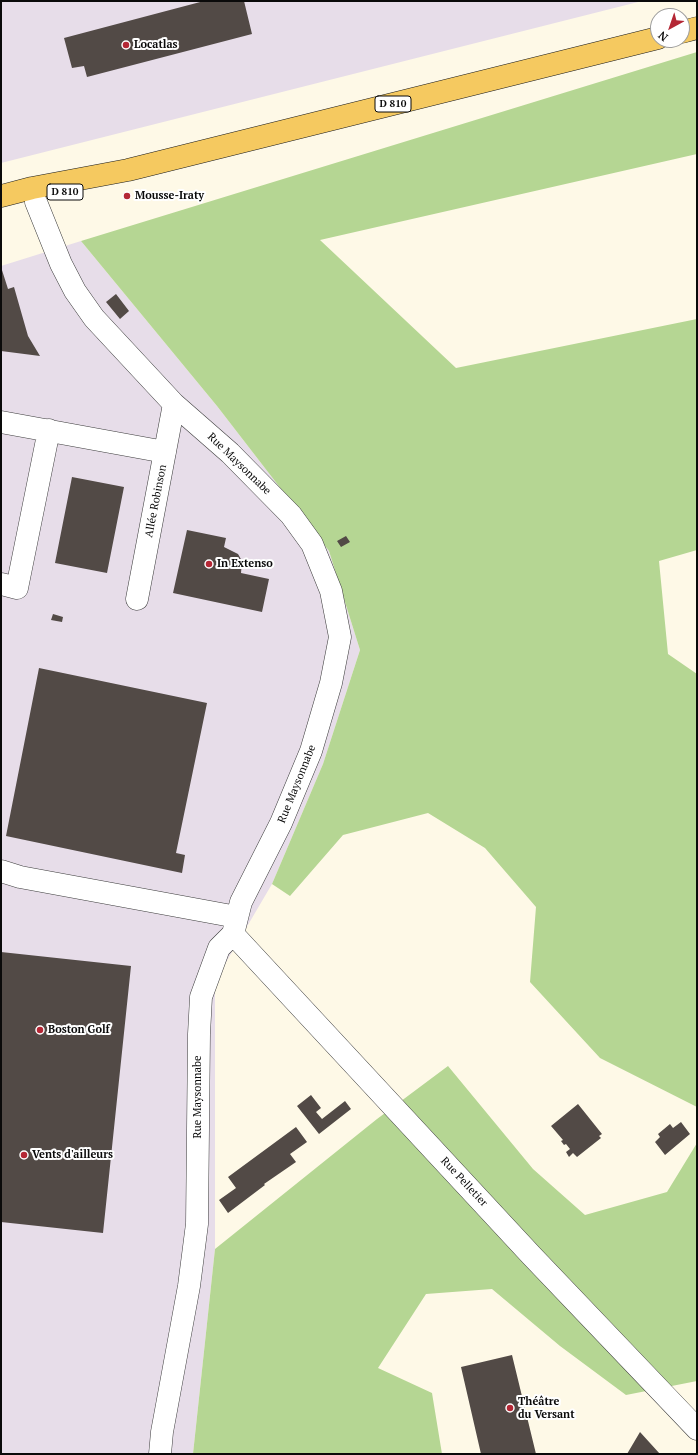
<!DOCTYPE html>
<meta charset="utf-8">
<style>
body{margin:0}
#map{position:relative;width:698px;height:1455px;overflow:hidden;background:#fef9e7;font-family:"PT Serif",serif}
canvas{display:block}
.frame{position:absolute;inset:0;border:2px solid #0a0a0a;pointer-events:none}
.north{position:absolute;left:650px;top:8px;width:40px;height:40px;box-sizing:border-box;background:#fff;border:1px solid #9d9d9d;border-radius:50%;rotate:220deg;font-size:11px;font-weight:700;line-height:16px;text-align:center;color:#0a0a0a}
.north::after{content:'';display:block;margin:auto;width:14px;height:18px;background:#b42735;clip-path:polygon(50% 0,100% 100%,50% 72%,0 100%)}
</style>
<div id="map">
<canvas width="698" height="1455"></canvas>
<div class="frame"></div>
<div class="north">N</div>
</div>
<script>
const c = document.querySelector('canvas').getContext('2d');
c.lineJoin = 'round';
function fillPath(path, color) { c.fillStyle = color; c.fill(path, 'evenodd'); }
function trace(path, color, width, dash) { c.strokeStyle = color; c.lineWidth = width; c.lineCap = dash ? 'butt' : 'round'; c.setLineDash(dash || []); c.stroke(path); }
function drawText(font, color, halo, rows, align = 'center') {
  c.font = font + ' "PT Serif",serif'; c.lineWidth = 4; c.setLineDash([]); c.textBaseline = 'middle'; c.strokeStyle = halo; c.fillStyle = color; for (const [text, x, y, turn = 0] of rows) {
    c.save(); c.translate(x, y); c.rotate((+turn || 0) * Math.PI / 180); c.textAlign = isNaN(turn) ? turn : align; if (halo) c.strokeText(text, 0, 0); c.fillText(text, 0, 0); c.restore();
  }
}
fillPath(new Path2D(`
 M1,1H642L1,163Z
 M81,241L217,406L329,551L360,650L323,764L272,884L215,981V1249L193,1454H1V266Z`), '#e7dde9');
fillPath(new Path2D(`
 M697,52V154L320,240L456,368L697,319V550L659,561L668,654L697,674V1107L600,1058L530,982L536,907L485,848L428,813L343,835L290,896L272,884L323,764L360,650L329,551L217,406L81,241Z
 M448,1066L533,1169L585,1215L667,1192L697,1143V1381L626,1395L560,1346L492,1289L426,1294L378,1368L432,1393L442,1454H193L215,1249L377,1119Z`), '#b5d693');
fillPath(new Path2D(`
 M204,1H244L252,34L87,77L84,66L72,68L64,38Z
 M1,267L8,289L14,287L28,336L40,356L1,351Z
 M116,294L129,311L120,319L106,302Z
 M72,477L124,487L107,573L55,563Z
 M187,530L226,538L224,547L238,554L242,561L241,573L269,579L262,612L173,593Z
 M346,536L350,542L341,547L337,541Z
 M53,614L63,617L62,622L51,620Z
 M39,668L207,703L176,853L185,855L182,873L6,836Z
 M1,952L131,966L103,1233L1,1222Z
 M311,1095L321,1108L316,1112L322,1119L345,1101L351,1109L319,1134L297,1106Z
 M578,1104L602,1134L599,1136L601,1138L577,1157L573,1153L569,1157L566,1152L570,1149L566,1144L564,1145L561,1141L563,1140L551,1126Z
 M681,1122L690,1134L665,1155L655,1142L660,1137L658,1134L670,1124L673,1128Z
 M296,1127L307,1142L290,1154L296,1162L264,1184L265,1185L228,1213L219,1200L236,1188L228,1177Z
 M512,1355L536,1454H481L461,1367Z
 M640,1432L660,1454H627Z`), '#524a46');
const minor = new Path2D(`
 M36,202L61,264L75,291L94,318L174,404L230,453L291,515L312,544L331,591L340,637L331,683L311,751L281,823L241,902L233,934L219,948L201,997L199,1034L197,1224L189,1286L162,1432L160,1454
 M1,422L165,452
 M1,584L17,588L49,430
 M137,599L174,404
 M1,871L20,877L237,917
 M233,934L531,1255L697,1429`);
const major = new Path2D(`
 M682,32L697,28
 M1,196L32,188L128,170L658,38`);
trace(minor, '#3d3d3d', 23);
trace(major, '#1b1b1b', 23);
trace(minor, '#fff', 22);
trace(major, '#f5c960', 22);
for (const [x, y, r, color] of [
 [126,45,4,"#b42735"],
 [127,196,4,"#b42735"],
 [209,564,4,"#b42735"],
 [40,1030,4,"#b42735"],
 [24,1155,4,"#b42735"],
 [510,1408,4,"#b42735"]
]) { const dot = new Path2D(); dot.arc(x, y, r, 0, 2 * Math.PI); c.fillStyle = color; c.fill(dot); trace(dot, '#fff', 1.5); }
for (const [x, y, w] of [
 [393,104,36],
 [65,192,36]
]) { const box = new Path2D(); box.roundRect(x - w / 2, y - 8, w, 16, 3); c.fillStyle = '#fff'; c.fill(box); trace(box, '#0a0a0a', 1); }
drawText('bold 10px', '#0a0a0a', null, [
 ["D 810",393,104],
 ["D 810",65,192]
]);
drawText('bold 11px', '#0a0a0a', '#fff', [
 ["Locatlas",134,45],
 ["Mousse-Iraty",135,196],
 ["In Extenso",217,564],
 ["Boston Golf",48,1030],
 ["Vents d'ailleurs",32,1155],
 ["Théâtre",518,1402],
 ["du Versant",518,1415]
], 'left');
drawText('11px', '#0a0a0a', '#fff', [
 ["Rue Maysonnabe",239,464,44],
 ["Allée Robinson",156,501,-79],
 ["Rue Maysonnabe",297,784,-68],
 ["Rue Maysonnabe",198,1097,-90],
 ["Rue Pelletier",464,1182,47]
]);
</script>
